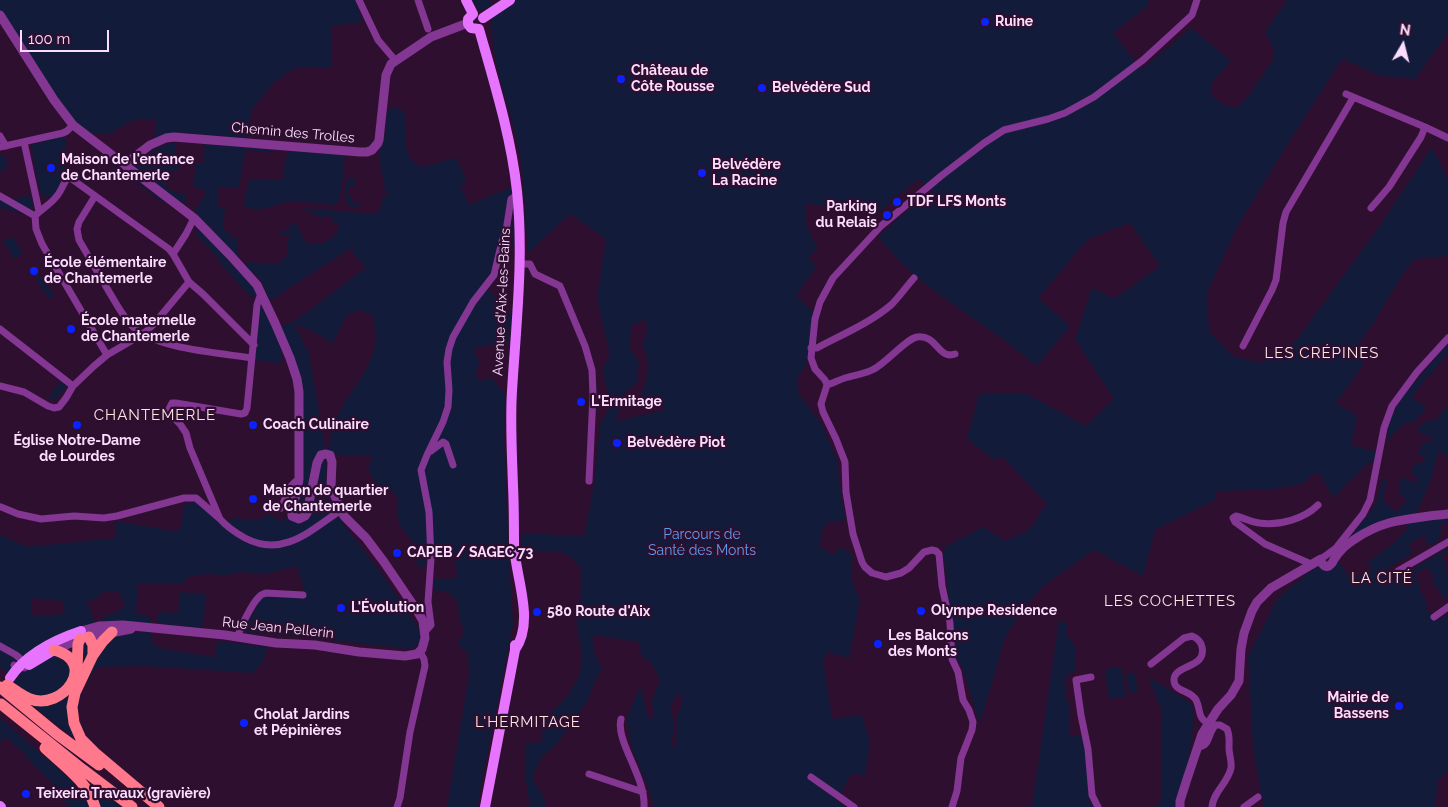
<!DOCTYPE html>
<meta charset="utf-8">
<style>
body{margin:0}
#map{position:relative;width:1448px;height:807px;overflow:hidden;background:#2e0f2f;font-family:Raleway,sans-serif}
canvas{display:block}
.north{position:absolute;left:1378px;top:20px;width:50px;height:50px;-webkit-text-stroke:4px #2e0f2f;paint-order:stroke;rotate:8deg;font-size:14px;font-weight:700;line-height:20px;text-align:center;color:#fcddff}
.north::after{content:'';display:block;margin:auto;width:18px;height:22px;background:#fcddff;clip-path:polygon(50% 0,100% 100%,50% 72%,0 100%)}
.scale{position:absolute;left:20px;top:30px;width:89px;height:22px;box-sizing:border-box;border:2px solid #fcddff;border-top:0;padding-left:6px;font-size:15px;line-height:18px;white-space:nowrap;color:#fcddff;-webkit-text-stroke:4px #2e0f2f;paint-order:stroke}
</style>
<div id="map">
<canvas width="1448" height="807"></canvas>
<div class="north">N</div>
<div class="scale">100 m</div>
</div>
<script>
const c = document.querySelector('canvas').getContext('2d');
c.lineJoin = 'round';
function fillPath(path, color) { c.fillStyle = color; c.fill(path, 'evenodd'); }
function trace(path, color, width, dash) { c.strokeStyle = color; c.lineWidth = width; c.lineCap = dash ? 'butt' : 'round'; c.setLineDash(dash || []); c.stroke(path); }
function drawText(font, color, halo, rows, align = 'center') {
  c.font = font + ' Raleway,sans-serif'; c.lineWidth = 4.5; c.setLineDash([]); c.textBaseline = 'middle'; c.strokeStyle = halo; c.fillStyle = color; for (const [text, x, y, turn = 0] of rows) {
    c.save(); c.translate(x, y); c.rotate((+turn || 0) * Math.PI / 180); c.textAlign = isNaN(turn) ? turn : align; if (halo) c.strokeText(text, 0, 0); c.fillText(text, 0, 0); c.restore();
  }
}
fillPath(new Path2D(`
 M0,0H355L363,22L331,26V67L295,68L273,83L251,111L248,139L180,132L154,139L157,120H136L128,123L110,134H95L82,132L64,110L0,11Z
 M472,0H489L494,4L488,8L479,10Z
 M516,0H1147L1149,5L1113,33L1138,65L1142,69L1191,28L1231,61L1211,84V95L1224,105L1236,108L1249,95L1274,58L1273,47L1265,32L1287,0H1448V33L1415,79L1381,76L1342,59L1280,156L1236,229L1207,293L1209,331L1234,357L1262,363L1296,341L1376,231L1432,147L1448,181V258L1447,256L1415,259L1404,272L1374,322L1359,343L1358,347L1364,364L1336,403L1357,416L1351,445L1376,452L1375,463L1369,462L1333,498L1321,475L1313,473L1304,483L1274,489L1216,491L1215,500L1155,530L1143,576L1094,550L1046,584L1027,604L1005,637L980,724L963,669L955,656L943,548L983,527L1005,541L1029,530L1047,504L1004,458L993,459L967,439L979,394L1025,393L1086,426L1114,399L1075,339L1092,288L1114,299L1160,266L1130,223L1088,239L1038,298L1070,326L1037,366L1004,340L930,288L900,262L878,237L903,214L933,191L918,179L880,211L806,204C806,224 805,230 818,246L808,259L817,266L796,295L813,311L806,365L797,379L799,394L822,425L837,460L842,503L846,520L828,522L821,533L820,547L834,555L840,547L851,553L852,581L860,600L849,658L829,652L823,658L832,719L862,715L870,742L865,776L852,773L837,800L844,806L843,807H654L650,792L632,748L627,719L640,686L648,717L654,719L652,701L660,680L651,662L641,656L639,642L594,635V652L602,670L596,678L588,700L576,719L557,743L540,759L532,779L544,797L546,807H530L526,781V743L542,742L543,720L567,697L580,674L582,653L578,634L576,614L580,613L581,569L571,557L562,552H522L521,533L584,536L594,485L600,425L611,404L602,370L610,355L597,299L606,239L570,214L528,253C525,218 525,183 519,149C510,106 490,61 492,17L512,5ZM646,319L647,333L642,345C652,362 647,378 641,396L666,410L616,421L624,393L637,383L639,362L630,349L631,326ZM678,692L681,695L682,708L677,714L676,746L671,747C670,740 673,738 674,731C675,723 672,713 670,706L676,698Z
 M392,107L400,109L406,115C405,133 402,161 423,167L455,158L457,160L466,180V183L460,186L467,200L468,205L512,187L513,246L502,241L492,271L484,281L487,288L512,316L508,343L486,345L473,350L480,363L475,374L480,382L490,377L505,394L504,437L507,522L513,624L477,807H447L469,675L468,652L458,646L464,630L459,619L458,602L448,592L434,590V579L457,578L455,555L429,558L421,569L417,565L416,545L401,527L397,516L398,508V499L394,493L378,485L373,479L368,468L373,455H338L328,450C331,436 334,422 341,409C355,383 373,369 376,337C376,330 374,322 372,314L359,310L345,317L333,343L314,332L294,323L309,354L325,447C327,466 325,486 329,505L381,573L418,627L421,641L418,645L410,649L295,636L243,632L263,595L307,598L297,566L266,574L240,572L226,575L205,574L187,577L184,584L138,583L136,613L144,615L149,617L152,621L150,624L102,622C104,611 120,615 125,605L120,596L122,593L109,591L98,595L99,598L88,601L87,603L96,625L8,675L0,667V535L28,547L116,538V521L173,531L180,530L185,503L196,502L227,530L248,544L254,541L227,522L235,518C248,519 258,524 269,514L283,522L298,500L301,390L279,330C284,323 290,324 296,320C320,304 342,284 366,268L354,255L352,247L270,301L263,284L259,278L247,268L248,262C258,262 280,269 286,256C288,251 288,243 289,236L280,235L281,230L288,231L291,223C302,225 299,236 307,243H323L336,235L339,223L332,222V216L326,215L325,218L320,217L302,208L377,214L380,210L383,196L388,195L385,189L379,156V150L385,136L387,112ZM32,598L63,601L65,614L31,616Z
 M65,136L67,172L60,187L52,198H47L40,192L31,144Z
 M173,143L175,144L179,166L178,172L139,171L135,168C143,154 158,146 173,143Z
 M205,143L269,148L274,152L245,150L239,188H218L217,206L225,208L223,231L230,232V237L237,238V252L239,259L196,213L195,210L203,198L206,191L193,186L196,164H203Z
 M289,151L344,155L345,157C343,169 343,196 336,205C321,204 304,201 289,202C275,203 257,216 244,205L249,179L283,180L285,160Z
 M0,156H5L8,167L0,171Z
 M111,162L164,202L165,205L113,166Z
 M152,176L163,178L165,180V186L174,192L186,195V200L184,206L150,179Z
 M348,178L356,179V185H350L348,193L352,201L360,203L359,206C354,208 349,206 345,202L346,185Z
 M30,195L33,206L32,210L27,209L14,202V199Z
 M0,199L24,214L0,208Z
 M197,230L200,231L252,285L255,289V296L251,297L244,290L218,260L219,259L198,237L195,231Z
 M13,237L23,254L14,259L3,241Z
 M41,275L54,296L49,299L35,279Z
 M261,305L263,306C271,324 283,343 282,364L254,360L260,307Z
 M1448,344V353L1429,376L1428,375L1412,397L1426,408L1422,414L1417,416V421L1404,424L1386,441L1390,420L1400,399Z
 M61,381L67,386L54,401L48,398Z
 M1448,405V457L1439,450L1430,482L1416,514L1348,540L1376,504L1383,479L1387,480L1383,501L1396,512L1407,501L1399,493L1401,477L1416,483L1418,477L1411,475L1415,462L1422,464L1425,456L1418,455L1423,441L1430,443L1433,438L1418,432L1419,426L1432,419L1435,421Z
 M1448,518V522L1440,526L1442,531L1439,533L1441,537L1439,538V540L1428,546L1425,541L1427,540L1424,535L1408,545L1413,553L1387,569L1394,580L1448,548V552L1441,556L1448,567L1445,569L1448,573V590L1446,591L1448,597L1444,599L1432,580L1434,578L1427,567L1415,575L1421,586L1419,588L1428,605L1425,607L1437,621L1448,614V771L1436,782L1438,784L1435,807H1264L1253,749L1248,656L1278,598L1316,566C1325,571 1334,574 1338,561L1351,580L1372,568L1368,562L1396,541L1408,528L1406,524L1417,521Z
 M180,592L206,594L203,628L161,624L158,622L157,618L159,612L178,613Z
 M1059,620L1068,624L1066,634L1075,646L1076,671L1065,676V696L1070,705V735H1084L1087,754L1090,802L1093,807H1032Z
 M149,632L151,634L152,643L163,649L215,657L217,641L268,647L262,663L253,673L144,666L97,667L84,686L79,700L77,716L84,730L86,747L34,707L14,681L27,667L52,650L104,635Z
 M1122,667L1125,697L1109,699L1105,669Z
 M1135,673L1138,692L1129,693L1126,674Z
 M1148,677L1192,704L1194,717L1189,760L1176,807H1157L1162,797L1161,709Z
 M0,718L77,785L89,801L90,807H71L60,798L63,793L33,765L23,752L5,737L0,743Z
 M79,776L122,807H98Z`), '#121b39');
trace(new Path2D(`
 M359,0L378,40L395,60
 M418,0L428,29
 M1346,94L1425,127L1448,138
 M0,136L6,146
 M24,142L39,211
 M0,147L63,133L67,131L73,125
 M0,196L35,216
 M95,196L79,222L77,229L79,240C89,257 98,273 108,290C115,302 122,315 131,325C153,349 220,353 252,358
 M1371,208L1389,187L1421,137L1425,127
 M173,254L186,234L194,218
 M520,264H530L535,274L560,286L585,346L592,370L593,395L589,481
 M261,293L257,305L247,408L245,413L241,414L176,403H172L169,409L171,415L180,424L186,433L190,448L220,519C227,527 236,533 245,538C283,558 310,531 341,510
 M0,329L73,386
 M1243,346L1272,290L1276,280L1283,223L1286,212L1353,98
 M811,348H817C841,335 870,323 891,305C899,297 906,287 914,278
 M107,355L42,244L36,229L35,216C41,209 50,205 56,197C62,191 63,182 69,177L169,249L173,254L189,282L203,294L254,345
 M827,385C833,383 839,380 845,378C854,375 865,374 874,369C886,363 906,339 917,337C937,334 938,360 955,354
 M0,386L24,392L48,406L54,408L59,407L66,398L73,386L94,366L107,355L143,334L153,325L189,282
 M431,451L443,442L446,444L453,465
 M1,507L18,514L41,519L74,516L104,518L117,516L184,498H196L219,518
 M281,508C286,498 288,485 299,479
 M1321,559L1336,548L1363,514L1370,500L1384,428L1392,406L1417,372L1448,338
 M1311,564L1265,544L1235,522L1233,518L1236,516C1244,518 1251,522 1259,523C1279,526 1304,519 1318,505
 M1398,571L1448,542
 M1434,617L1448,607
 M425,632L431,625L428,602L431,559L429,512L421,470L427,455L443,422L448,407L449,390L447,362L449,349L453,337L473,302L494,275L502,241L506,231L511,199L518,194
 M238,637C239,629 253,602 259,597C261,594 264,594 266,593L303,595
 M0,646L16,655L24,662V668L14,665
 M1151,664L1184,638L1192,636C1197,638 1201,641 1202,647C1206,665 1184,665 1177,673C1175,675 1174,677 1174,680C1174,692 1191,690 1196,700C1201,709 1197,718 1208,723
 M1091,677L1076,680L1081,715L1088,749L1092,795L1098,807
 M621,719C615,741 646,777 644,807
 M1198,747C1211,746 1207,733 1216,725H1220L1227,729C1230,736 1229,741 1229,748C1229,755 1232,761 1231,768C1228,783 1213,792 1212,807
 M589,774L643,792
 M811,777L854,807
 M397,807L400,798L410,732L425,666L424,659L420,652
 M952,807L957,791L961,758L972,730L973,722L969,710L963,700L958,672L952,659L950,623L942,586L939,554L936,551L932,550L924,552L909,568L901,573L886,577L872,573L865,567L862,562L853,534L846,492L845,462L836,439L823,412L821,404L827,385L825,380L815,369L811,358L815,319L820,302L833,278L881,226L941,176L984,143L1004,130L1048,119L1065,113L1094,97L1143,60L1192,15L1197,0
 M1244,807L1258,797`), '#833692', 7);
trace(new Path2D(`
 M0,15L54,100L73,125L194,218L230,255L257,285L275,323L290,358L297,379L299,392V479L297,492L292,508V516L299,519L305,516L307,513L317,463L321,455L326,454L330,455L332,462L331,487L341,510L344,516L366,538L384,562L418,612L423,621L425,638L422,649L417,654L405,656L359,652L315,645L276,643L225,635L123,625L99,626L81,631
 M126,166L133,158L150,145L166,138L174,137L360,152H367L372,150L378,143L379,140L386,75L391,64L431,37L468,23
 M54,650L80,639L131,629
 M1180,807V801L1187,779L1202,734L1218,709L1231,695L1239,681L1241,649L1244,633L1252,611L1257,602L1271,588L1321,559C1321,564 1326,570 1331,564C1333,563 1333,560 1335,558C1340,550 1347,544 1355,539C1380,522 1399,520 1429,516C1435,515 1442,515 1448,514`), '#833692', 9);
trace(new Path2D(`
 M466,0L473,14
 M473,14L468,19V24L471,28L479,29
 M483,18L510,0
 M479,29C494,82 511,136 517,191C524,258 516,325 512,391C510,423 512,454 513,486C514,506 514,526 514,546C516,579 535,621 515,650
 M29,665L54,650
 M10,678C26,654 54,640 81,631
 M0,806L1,807
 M485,807L515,650V645`), '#e674ff', 10);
trace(new Path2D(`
 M112,632L103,641L93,655L75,693L72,707L74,723L81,739L95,753L159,807
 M89,637L93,645V655
 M77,669L78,644L80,639
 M7,685C15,690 22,696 30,699C63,711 99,662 54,650
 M0,687L57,734L99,765
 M1,704L82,769L132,807
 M45,748C63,765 88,782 95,807`), '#ff788b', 11);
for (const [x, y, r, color] of [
 [985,22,5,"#0923ff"],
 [621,79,5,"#0923ff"],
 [762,88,5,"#0923ff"],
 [51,168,5,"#0923ff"],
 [702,173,5,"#0923ff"],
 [897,202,5,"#0923ff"],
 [887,215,5,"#0923ff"],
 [34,271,5,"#0923ff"],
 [71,329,5,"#0923ff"],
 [581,402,5,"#0923ff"],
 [77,425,5,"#0923ff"],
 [253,425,5,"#0923ff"],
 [617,443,5,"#0923ff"],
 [253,499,5,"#0923ff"],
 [397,553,5,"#0923ff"],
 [341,608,5,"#0923ff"],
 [921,611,5,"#0923ff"],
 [537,612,5,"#0923ff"],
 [878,644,5,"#0923ff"],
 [1399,706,5,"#0923ff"],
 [244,723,5,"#0923ff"],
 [26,794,5,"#0923ff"]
]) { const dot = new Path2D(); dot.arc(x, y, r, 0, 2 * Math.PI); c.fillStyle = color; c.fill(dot); trace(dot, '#2e0f2f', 2); }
drawText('bold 14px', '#fcddff', '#2e0f2f', [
 ["Ruine",995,22],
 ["Château de",631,71],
 ["Côte Rousse",631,87],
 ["Belvédère Sud",772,88],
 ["Maison de l'enfance",61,160],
 ["de Chantemerle",61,176],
 ["Belvédère",712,165],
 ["La Racine",712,181],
 ["TDF LFS Monts",907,202],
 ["Parking",877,207,"right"],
 ["du Relais",877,223,"right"],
 ["École élémentaire",44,263],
 ["de Chantemerle",44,279],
 ["École maternelle",81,321],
 ["de Chantemerle",81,337],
 ["L'Ermitage",591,402],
 ["Coach Culinaire",263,425],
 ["Église Notre-Dame",77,441,"center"],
 ["de Lourdes",77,457,"center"],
 ["Belvédère Piot",627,443],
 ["Maison de quartier",263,491],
 ["de Chantemerle",263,507],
 ["CAPEB / SAGEC 73",407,553],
 ["L'Évolution",351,608],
 ["Olympe Residence",931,611],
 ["580 Route d'Aix",547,612],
 ["Les Balcons",888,636],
 ["des Monts",888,652],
 ["Mairie de",1389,698,"right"],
 ["Bassens",1389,714,"right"],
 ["Cholat Jardins",254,715],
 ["et Pépinières",254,731],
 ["Teixeira Travaux (gravière)",36,794]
], 'left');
drawText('14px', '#fcddff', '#2e0f2f', [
 ["Chemin des Trolles",293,133,5],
 ["Avenue d'Aix-les-Bains",502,302,-87],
 ["Rue Jean Pellerin",278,628,6]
]);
drawText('14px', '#5d9dec', '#2e0f2f', [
 ["Parcours de",702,535],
 ["Santé des Monts",702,551]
]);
c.letterSpacing = '1px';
drawText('15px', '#ffe4df', '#2e0f2f', [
 ["LES CRÉPINES",1322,353],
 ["CHANTEMERLE",155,415],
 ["LA CITÉ",1382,578],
 ["LES COCHETTES",1170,601],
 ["L'HERMITAGE",528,722]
]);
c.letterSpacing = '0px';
</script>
